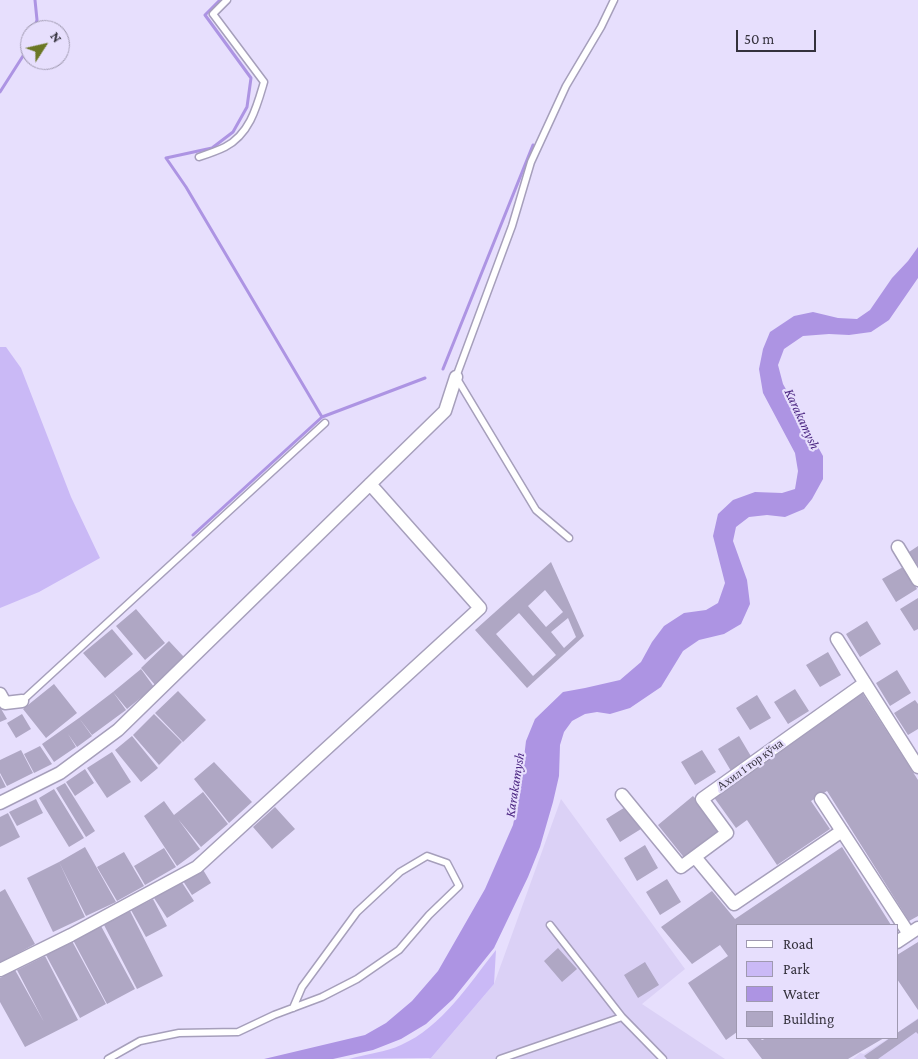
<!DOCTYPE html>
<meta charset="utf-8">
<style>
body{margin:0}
#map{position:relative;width:918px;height:1059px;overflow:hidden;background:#e7dffd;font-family:"Crimson Pro",serif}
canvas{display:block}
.legend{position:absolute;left:736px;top:924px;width:162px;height:115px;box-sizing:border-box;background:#e7dffd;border:1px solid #9f99b0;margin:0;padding:6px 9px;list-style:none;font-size:15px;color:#34313c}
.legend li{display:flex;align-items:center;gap:10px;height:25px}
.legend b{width:25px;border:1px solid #9f99b0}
.north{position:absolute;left:20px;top:20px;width:50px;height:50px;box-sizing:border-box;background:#e7dffd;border:1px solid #9f99b0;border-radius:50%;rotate:55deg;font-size:14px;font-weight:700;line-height:20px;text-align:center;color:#34313c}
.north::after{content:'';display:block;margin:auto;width:18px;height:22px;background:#6b7724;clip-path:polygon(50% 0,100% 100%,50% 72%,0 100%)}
.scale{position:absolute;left:736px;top:30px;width:80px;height:22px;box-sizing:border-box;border:2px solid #34313c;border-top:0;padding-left:6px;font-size:15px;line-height:18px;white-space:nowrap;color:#34313c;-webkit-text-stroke:4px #e7dffd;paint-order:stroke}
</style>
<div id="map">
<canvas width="918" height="1059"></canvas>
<ul class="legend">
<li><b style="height:6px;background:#fff"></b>Road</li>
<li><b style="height:14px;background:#cab9f6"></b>Park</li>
<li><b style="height:14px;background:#ad94e3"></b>Water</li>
<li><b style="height:14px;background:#afa7c4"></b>Building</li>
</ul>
<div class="north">N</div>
<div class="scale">50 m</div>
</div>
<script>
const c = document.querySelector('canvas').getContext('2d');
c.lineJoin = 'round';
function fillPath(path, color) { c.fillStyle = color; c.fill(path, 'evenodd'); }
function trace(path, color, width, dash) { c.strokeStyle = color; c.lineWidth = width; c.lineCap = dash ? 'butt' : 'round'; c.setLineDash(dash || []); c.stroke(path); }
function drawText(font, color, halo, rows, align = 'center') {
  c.font = font + ' "Crimson Pro",serif'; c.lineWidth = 4.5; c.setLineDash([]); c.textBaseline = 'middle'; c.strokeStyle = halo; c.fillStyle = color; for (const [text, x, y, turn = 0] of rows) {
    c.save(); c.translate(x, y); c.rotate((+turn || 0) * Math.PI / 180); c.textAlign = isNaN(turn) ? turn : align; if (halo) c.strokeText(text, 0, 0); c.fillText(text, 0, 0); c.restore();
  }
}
fillPath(new Path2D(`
 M561,799L685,969L642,1004L725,1059H428L431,1058L494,984Z
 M918,1018V1059H853L860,1053L864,1054L889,1038H897V1033Z`), '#dbd1f6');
fillPath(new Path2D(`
 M0,347H6L21,368L71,497L100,558L39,592L0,608Z
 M496,950L494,984L431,1058L349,1059C366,1054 386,1052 401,1045C442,1027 469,984 496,950Z`), '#cab9f6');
fillPath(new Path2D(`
 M918,247V278L889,320L871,332L849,335L829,334L803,336L784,349L778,365L783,384L823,456V479L812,499L804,509L785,517L767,515L749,517L736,527L733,541L747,580L750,604L741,624L724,634L699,640L683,651L661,687L630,708L610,714L597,712L585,714L572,721L564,732L560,745L559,776L553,802L540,847L528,877L494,948L453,999L426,1024L401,1039L373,1050L333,1059H264L365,1035L386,1023L412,1001L438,971L485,889L513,825L520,791L526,741L535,719L563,692L585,688L620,680L641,662L652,642L664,626L684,613L706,610L718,603L725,583L713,536L718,514L733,500L755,492L782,493L795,489L798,471L795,453L763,393L759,369L763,349L770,332L794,316L813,312L838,318L857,319L870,310L892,278L908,261Z`), '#ad94e3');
trace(new Path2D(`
 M220,0L205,15L251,78L247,107L233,132L212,148L166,158L186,187L322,417
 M34,30L37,20L35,0
 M0,92L30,45
 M443,369L533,145
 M193,535L322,417L425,378`), '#ad94e3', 3);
fillPath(new Path2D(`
 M918,546V566L909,552Z
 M551,562L584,636L527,688L475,630ZM545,590L563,612L546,627L528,606ZM519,613L556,655L533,676L496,634ZM568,618L576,637L564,648L551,632Z
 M903,567L917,589L896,602L882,579Z
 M918,598V629L914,631L900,609Z
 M136,609L165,643L145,660L116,626Z
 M867,621L881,644L860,657L846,634Z
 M112,629L133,654L105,678L83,653Z
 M169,641L184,657L155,685L141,668Z
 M828,652L841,675L820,687L806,665Z
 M141,669L154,687L127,709L113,692Z
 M897,670L911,693L890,706L876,683Z
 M54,684L77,713L46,738L23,709Z
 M795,689L809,711L788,724L774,702Z
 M178,691L206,720L183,742L155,713Z
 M861,691L918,780V916L909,921L827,791L811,801L830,829L777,865L747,820L736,828L713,796Z
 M113,692L126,710L92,735L79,718Z
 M757,695L771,718L750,730L736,708Z
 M915,700L918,704V729L908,735L894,713Z
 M0,707L7,719L0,722Z
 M22,714L31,729L16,738L7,723Z
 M154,714L182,742L159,765L133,735Z
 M79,718L92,736L77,747L68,734L76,747L54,762L42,744Z
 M132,736L158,768L141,782L115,750Z
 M739,736L752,758L731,771L718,749Z
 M40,746L52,764L34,773L24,754Z
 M21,750L33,773L7,786L0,773V760Z
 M702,750L716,772L695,785L681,762Z
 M112,752L131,782L107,798L87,768Z
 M214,762L252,802L229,823L194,779Z
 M85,769L94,783L75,796L66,782Z
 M0,775L6,787L0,789Z
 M65,783L95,831L86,837L56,788Z
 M54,789L84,838L69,847L39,798Z
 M203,792L228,824L201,847L178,819L200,849L177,866L144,816L164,801L174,815Z
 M693,796L722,831L686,860L658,825Z
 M36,799L43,813L17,826L9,812Z
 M627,806L641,829L620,842L606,819Z
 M275,807L295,829L272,849L253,827Z
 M8,813L20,837L0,847V817Z
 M645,845L658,868L637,881L624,858Z
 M85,847L116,902L86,916L59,862Z
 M842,847L891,925H737V1032L726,1040L688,983L728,956L720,945L692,964L661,927L712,891L735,919Z
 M164,848L176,867L145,885L134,866Z
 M124,852L144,886L117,901L97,867Z
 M59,862L85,917L53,932L27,878Z
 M202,868L211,883L192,895L183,881Z
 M667,879L681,902L660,915L646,892Z
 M181,881L194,901L167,918L154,898Z
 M5,889L35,944L0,963V892Z
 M153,899L167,926L146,937L131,910Z
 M130,911L163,976L137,989L104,925Z
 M101,926L135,989L107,1004L73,940Z
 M72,941L106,1004L80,1018L46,955Z
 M918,942V1010L897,979V955Z
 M558,948L577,969L562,982L544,961Z
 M45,956L78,1020L25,1047L0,1002V978L15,970L44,1022L17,970Z
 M645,962L659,985L638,998L624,975Z
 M918,1019V1034L916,1032L878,1059H867L864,1056L890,1038H897V1033Z
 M746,1038H760L762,1040L767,1038H884L848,1059H762Z`), '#afa7c4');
const service = new Path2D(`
 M199,157C208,154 217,151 225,147C250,134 257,106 264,82L213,14L227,0
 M569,538L536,510L456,377L512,226L531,162L566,86L601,27L614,0
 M22,701L325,423
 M550,925L622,1017L663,1059
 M108,1059L140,1041L179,1033L238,1032L274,1015L322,997L357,979L399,950L429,915L459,886L447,863L427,856L400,872L357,912L302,987L293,1008
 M500,1059L622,1017`);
const minor = new Path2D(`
 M898,547L918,580
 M837,639L918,767
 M0,694L5,703L22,701
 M622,795L681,867L727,833L702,799L865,683
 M821,799L909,934
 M0,803L60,773L118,730L445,411L456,377
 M695,857L734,904L842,831
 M897,942L918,928
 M0,970L71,935L197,867L480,608L370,484`);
trace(service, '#a69fbb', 9);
trace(minor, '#a69fbb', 15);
trace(service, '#fff', 6);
trace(minor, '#fff', 12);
drawText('12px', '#34313c', '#e7dffd', [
 ["Ахил 1 тор кўча",750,765,-36]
]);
drawText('italic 14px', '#4e2984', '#e7dffd', [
 ["Karakamysh",802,419,65],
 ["Karakamysh",515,785,-81]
]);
</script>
